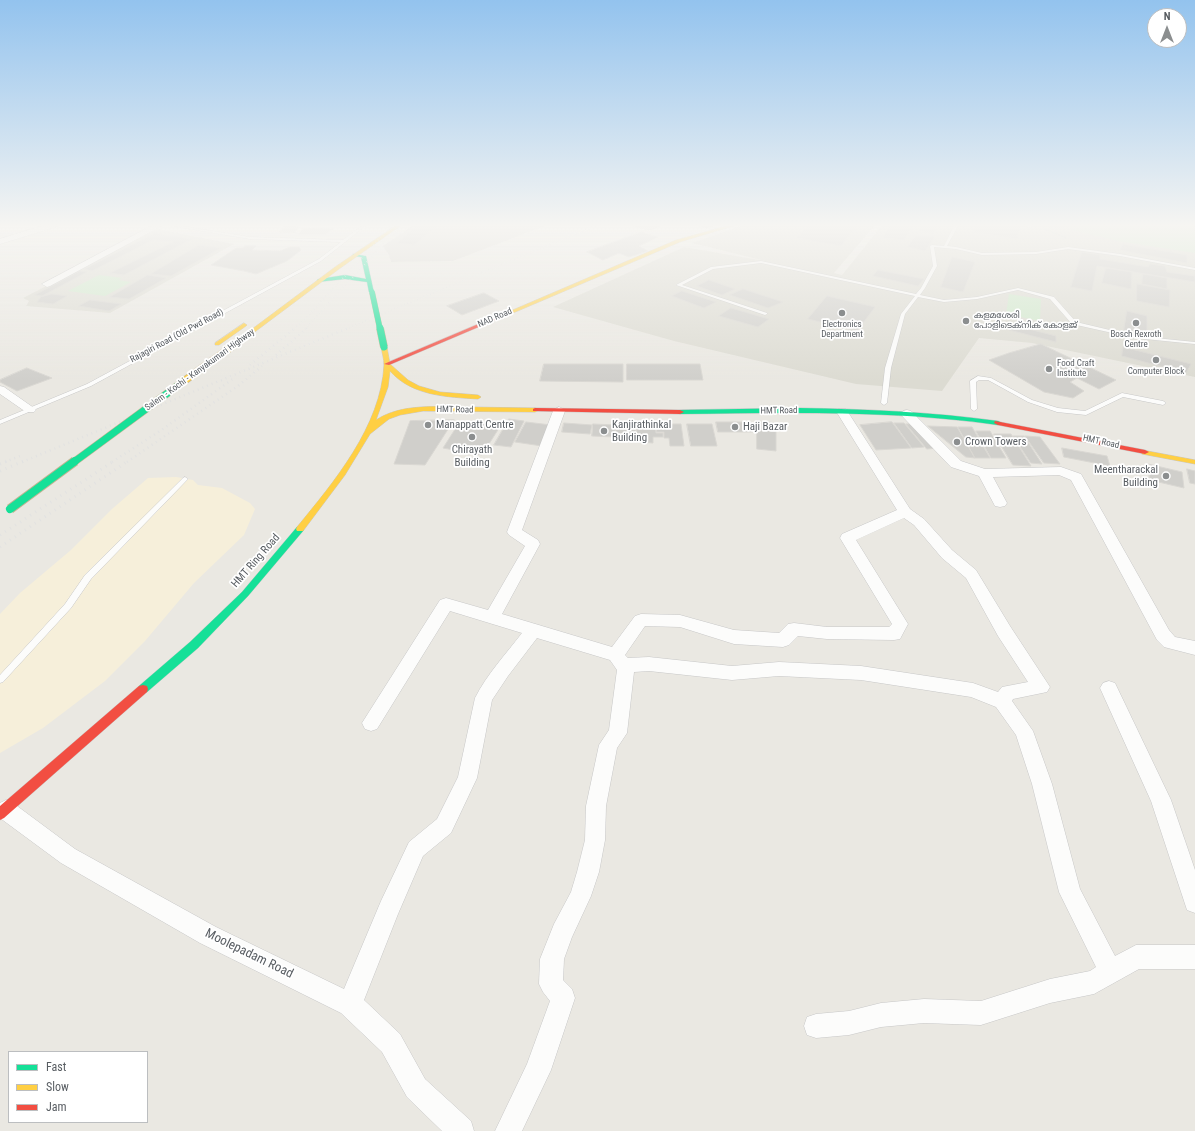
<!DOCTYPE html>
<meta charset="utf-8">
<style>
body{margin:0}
#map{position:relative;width:1195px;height:1131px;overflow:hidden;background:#eae8e2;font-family:"Roboto Condensed",sans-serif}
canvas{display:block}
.legend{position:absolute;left:8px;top:1051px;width:140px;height:72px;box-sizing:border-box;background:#fff;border:1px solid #bcbec0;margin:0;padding:5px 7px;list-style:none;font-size:12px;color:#585d62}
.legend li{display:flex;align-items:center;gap:8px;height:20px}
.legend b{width:20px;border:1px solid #bcbec0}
.north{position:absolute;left:1147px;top:8px;width:40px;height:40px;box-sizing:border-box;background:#fff;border:1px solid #bcbec0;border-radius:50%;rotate:0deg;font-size:11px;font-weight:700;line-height:16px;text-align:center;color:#585d62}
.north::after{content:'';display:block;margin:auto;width:14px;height:18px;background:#8b8e8f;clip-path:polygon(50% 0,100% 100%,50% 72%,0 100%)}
</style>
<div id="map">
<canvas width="1195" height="1131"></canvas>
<ul class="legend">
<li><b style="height:5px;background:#16e098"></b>Fast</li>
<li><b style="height:5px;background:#ffcf43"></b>Slow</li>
<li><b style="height:5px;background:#f24e42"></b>Jam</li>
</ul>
<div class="north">N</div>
</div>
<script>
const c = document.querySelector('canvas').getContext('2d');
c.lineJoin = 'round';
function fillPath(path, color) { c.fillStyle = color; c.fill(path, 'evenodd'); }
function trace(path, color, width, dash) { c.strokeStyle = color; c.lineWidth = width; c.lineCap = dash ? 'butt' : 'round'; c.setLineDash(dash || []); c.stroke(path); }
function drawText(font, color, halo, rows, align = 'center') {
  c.font = font + ' "Roboto Condensed","Noto Sans Malayalam",sans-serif'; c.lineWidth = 3.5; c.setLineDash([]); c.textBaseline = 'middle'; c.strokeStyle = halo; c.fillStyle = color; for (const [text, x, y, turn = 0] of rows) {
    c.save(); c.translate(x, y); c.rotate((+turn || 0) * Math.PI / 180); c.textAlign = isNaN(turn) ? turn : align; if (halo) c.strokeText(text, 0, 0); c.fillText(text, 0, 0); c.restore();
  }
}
fillPath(new Path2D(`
 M176,477L193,480L198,485L222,488L250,503L255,509L244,535L194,583L145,641L105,681L43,728L0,753V614L20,593L71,550L112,509L148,478Z`), '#f6efda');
fillPath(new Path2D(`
 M415,224H550L453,261L391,262L389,255L383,246Z`), '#dbd9d3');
fillPath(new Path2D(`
 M746,224H876L834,273L842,275L883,224H1195V377L1032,343L979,338L942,391L856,384L674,341L553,307L684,247L765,261L692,243Z
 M157,229L234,244L110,313L26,306L29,301L23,298Z`), '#dcdbd2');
fillPath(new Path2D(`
 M1067,224H1195V253L1118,241L1072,230Z
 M99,275L122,278L118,280L131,282L105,296L68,291Z
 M1009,294L1041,299L1040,321L1006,314Z`), '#cfe8cb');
const building = new Path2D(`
 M419,224H439L414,245L397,243Z
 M633,224H666L649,230L631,225Z
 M694,224H717L707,228Z
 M810,224H858L841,246L797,238Z
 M892,224L912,228L904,240L883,238Z
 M923,224H938L933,234L919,231Z
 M977,224L1003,227L1004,225L1020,227L1017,239L974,232Z
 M1047,224H1063L1065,228L1048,227Z
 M285,226L298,227L295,233L279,232Z
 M304,228L333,229L326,234H299Z
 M641,232L658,237L639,246L648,251L629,257L619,253L603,260L587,252Z
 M155,233L192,239L124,275L110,273L173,242L153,240L92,271L85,269Z
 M916,235L935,237L925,251L908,247Z
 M1123,244L1187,255V263L1120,250Z
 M199,245L221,248L171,276L151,274Z
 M245,246H256L252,250L280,251L290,247H299L301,250L287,261L256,274L244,271L211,265L236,248H242Z
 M1082,252L1100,255V259L1148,267L1150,264L1165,266L1167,272L1195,276V282L1097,266L1092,291L1071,287Z
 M952,257L975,262L963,292L941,287Z
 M1106,268L1132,272L1131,289L1102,283Z
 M878,270L924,279L918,286L873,276Z
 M80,271L87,272L42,296L35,295Z
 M1143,274L1167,278V289L1142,284Z
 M148,275L166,278L129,299L110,297Z
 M709,280L735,289L722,295L697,286Z
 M1137,284L1170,290L1169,307L1137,301Z
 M743,289L783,302L768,308L730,295Z
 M682,291L716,302L704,308L672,296Z
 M484,293L499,301L462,315L447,306Z
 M52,294L67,296L53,304L37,302L41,297Z
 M827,296L875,307L857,331L808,319Z
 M90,300L121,304L109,311L79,306Z
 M731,308L769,319L758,327L719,316Z
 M1127,311L1147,316V334L1124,330Z
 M1013,325L1056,336V342L1009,330Z
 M1041,344L1116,380L1099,389L1077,378L1070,382L1084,391L1073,398L1044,392L989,360L1009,353Z
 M1123,347L1191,364L1186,373L1122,356Z
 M544,364H623V382L540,381Z
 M627,364H700L703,380H627Z
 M27,368L52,378L17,391L0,382V380Z
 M509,419L524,421L511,447L494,445Z
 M454,420L425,465L394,464L410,421Z
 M472,421L501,425L482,455L443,448L459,423L469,425Z
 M757,421L776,423V451L757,449Z
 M526,422L551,425L542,446L515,442Z
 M716,422H751L754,432H718Z
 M892,422L911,448L876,450L860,425Z
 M564,423L592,425L590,434L562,432Z
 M616,423L635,424L636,437L616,436Z
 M894,423H904L924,447L912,448Z
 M593,424L615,425V437L592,436Z
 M637,424H655L656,433H663V437H653V443L637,442Z
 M657,424H681L684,446H670L669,438H664V432H657Z
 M687,424H712L717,446H691Z
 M906,424H916L938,448L927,449Z
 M928,426L957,427L975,458L966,457Z
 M958,427H972L990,458H975Z
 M976,431H990L1006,458H991Z
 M994,434H1011L1031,466L1013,465Z
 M1013,436H1024L1042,464L1031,463Z
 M1025,436L1040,437L1060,464L1044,463Z
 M1062,448L1107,456L1110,466L1064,457Z
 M1148,464L1182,472L1184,488L1150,480Z
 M1187,469L1195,471V484L1190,483Z`);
fillPath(building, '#d0cfcb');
trace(building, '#d9d7d2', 1);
const lane = new Path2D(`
 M47,224H53L51,225Z
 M161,224H169L250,237L343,240L364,224H368L321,261L91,386L0,424V420L87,384L319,259L341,242L250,239Z
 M955,224H959L947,246L956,247L982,253L1036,252L1068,247L1120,254L1195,268V270L1120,256L1068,249L1036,254L982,255L956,249L934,247L937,266L925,288L920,295L944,300L977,297L1018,288L1054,297L1076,322L1135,336L1195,342V344L1135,338L1072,324L1050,299L1018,290L977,299L944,302L918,297L905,314L891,368L887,403L884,405L881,403L885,368L901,314L915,296L761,263L713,269L682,285L767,313V314L765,315L676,285L711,267L761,261L916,294L921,288L933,266L930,246L932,245L944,246Z
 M1007,224L1031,225L1040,224L1031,227Z
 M978,376L991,378L1032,400L1058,408L1085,411L1122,393L1163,401L1166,403L1163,405L1123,397L1086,415L1057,412L1028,402L988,380H979L976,382L977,409L974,411L971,409L970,381Z
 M185,477L188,479L187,480L91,579L71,608L3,682L0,683V675L65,604L85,575L183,478Z`);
const street = new Path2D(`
 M48,224H60L59,226L0,244V239Z
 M155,224H165L50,286L47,287L42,284Z
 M0,386L4,387L34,408L36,410L34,412H26L0,394Z
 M559,407L563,409L565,411L522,530L538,540L540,544L502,614L612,647L635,616L641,614L680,615L734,630L779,633L788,624L794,623L827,627H889L892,624L840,538L842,534L897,510L836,411L838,409H846L910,509L924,519L952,550L976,570L1010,626L1050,687L1047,692L1013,699L1012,701L1033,731L1052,784L1080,889L1115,956L1136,945H1195V969H1139L1094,994L1050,1003L981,1025L924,1023L881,1027L849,1035L816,1038L807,1035L804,1026L807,1017L816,1014L849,1011L881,1003L924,999L981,1001L1050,979L1090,971L1096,967L1059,892L1032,784L1016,735L996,707L971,697L861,680L779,676L732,680L649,671L634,672L627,733L617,748L606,806L605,840L599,872L591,896L572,937L564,959L563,980L572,989L575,998L551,1070L522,1131H495L527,1064L550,1001L543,992L539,984L540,959L554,924L571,892L577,872L585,840L586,806L599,745L609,730L617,670L610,660L537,638L508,676L492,700L477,778L451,833L423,856L398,914L364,1000L400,1034L425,1079L471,1121L474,1131H442L407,1097L382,1052L341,1013L200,943L61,863L0,818V803L6,800L13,803L75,849L216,927L344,989L381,901L409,842L437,819L458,777L475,698C487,674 506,654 522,633L450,611L377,729L371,731L365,729L362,723L440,600L446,598L488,610L525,546L509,535L507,532L553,411L555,409ZM904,518L914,525L942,558L966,578L998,636L1028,682L1002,687L998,692L973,683L861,666L779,662L732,666L649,657L628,658L625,655L645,626L680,627L734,644L783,647L789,645L798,636L827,639L894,640L900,639L908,624L856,540Z
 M907,410L911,411L961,461L985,469L1061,467L1081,474L1169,630L1175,637L1195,641V655L1164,647L1157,640L1071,480L1059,475L993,477L1007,503L1005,506L1000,507L995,506L979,476L951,467L903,417L901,414L903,411Z
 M1109,681L1115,683L1171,800L1195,870V913L1187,910L1151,801L1100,688L1103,683Z`);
const fast = new Path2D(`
 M353,254L366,256L374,293L369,292L367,282L345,279L317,282V280L319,279L345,275L366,279L361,257L353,256Z
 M799,408C866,409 932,412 998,421L1002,423L998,425C892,410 787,413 680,414L676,412L680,410Z
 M300,526L303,527L304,529L303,531L248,596L198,648L147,692L143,693L139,692L138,689L139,686L190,642L242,592L297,527Z`);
const slow = new Path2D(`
 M398,224H403L339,269L236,346H232V344L335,267Z
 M733,224H740L680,242L513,313L508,312L676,240Z
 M244,323L247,325L246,326L219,345H215V343Z
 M384,345L387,347L390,364L408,380L419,386L440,392L478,395L481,397L478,399C447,397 412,396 390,371L388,387L376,420C402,403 437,407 467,407C490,407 512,408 535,408L539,410L535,412L423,411L400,415L389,419L370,434L345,475L303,531H297L296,529L297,527C334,482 381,426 384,365C384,359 382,353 381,347Z
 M1142,450L1195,460V464L1142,454Z`);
const jam = new Path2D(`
 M509,311L514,312L389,365L384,364Z
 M535,408L680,410L684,412L680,414L533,411V409Z
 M995,421L1145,450L1149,452L1145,454L998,425L994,423Z
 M143,685L147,686L148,689L147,692L4,818L0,820V806L139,686Z`);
trace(lane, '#c7c7c7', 1);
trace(street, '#c7c7c7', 1);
trace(fast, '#c7c7c6', 1);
trace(slow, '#c7c7c6', 1);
trace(jam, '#c7c7c6', 1);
trace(new Path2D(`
 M1045,229L1066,238`), '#c5ccc9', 1.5, [2.5, 1]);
fillPath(lane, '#fcfcfb');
fillPath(street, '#fcfcfb');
fillPath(fast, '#16e098');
fillPath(slow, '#ffcf43');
fillPath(jam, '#f24e42');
trace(new Path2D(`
 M294,329L304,320L393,224
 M305,329L402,224
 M346,329L600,224`), '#e2e2e1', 2, [0.5, 3]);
trace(new Path2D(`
 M276,355L307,328
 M250,365L295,328
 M5,462L20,456
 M22,462L348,328
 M112,462L163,429L234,378
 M127,462L238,386L262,366`), '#e2e2e1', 2.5, [1, 4]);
trace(new Path2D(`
 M0,464L7,461
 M0,471L24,461
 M0,535L114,461
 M0,547L128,461`), '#e2e2e1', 3, [1, 5]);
const fastBridgeFar2 = new Path2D(`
 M372,292L380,329`);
const fastBridgeFar1 = new Path2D(`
 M380,328L384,347
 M74,462L184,381`);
const fastBridge = new Path2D(`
 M10,509L75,461`);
const slowBridge = new Path2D(`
 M184,381L234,345`);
trace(fastBridgeFar2, '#c1b290', 6, []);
trace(fastBridgeFar1, '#c1b290', 8, []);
trace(fastBridge, '#c1b290', 10, []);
trace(slowBridge, '#c1b290', 8, []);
trace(fastBridgeFar2, '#16e098', 5.5);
trace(fastBridgeFar1, '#16e098', 7);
trace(fastBridge, '#16e098', 8);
trace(slowBridge, '#ffcf43', 7);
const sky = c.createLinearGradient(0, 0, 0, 382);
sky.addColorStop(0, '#93c3ee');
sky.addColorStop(0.59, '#f6f5f2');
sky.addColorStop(1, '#f6f5f200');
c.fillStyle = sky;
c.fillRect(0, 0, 1195, 382);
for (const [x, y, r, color] of [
 [842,313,4,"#8b8e8f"],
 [966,321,4,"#8b8e8f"],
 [1136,323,4,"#8b8e8f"],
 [1156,360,4,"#8b8e8f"],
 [1049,369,4,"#8b8e8f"],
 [428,425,4,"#8b8e8f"],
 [735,427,4,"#8b8e8f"],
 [604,431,4,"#8b8e8f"],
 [472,437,4,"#8b8e8f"],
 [957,442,4,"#8b8e8f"],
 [1166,476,4,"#8b8e8f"]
]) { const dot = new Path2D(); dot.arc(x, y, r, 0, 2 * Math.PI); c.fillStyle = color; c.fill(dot); trace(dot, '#fff', 1.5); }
drawText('9px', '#585d62', '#fff', [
 ["കളമശേരി",974,316,"left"],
 ["പോളിടെക്നിക് കോളജ്",974,326,"left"],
 ["Electronics",842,325],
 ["Department",842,335],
 ["Bosch Rexroth",1136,335],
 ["Centre",1136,345],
 ["Food Craft",1057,364,"left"],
 ["Institute",1057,374,"left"],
 ["Computer Block",1156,372]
]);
drawText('9px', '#585d62', '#fff', [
 ["NAD Road",495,318,-23],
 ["Rajagiri Road (Old Pwd Road)",177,336,-28],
 ["Salem - Kochi - Kanyakumari Highway",200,370,-36],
 ["HMT Road",455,410,1],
 ["HMT Road",779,411,-1],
 ["HMT Road",1101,442,12]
]);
drawText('11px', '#585d62', '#fff', [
 ["Manappatt Centre",436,425],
 ["Kanjirathinkal",612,425],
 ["Building",612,438],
 ["Haji Bazar",743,427],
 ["Crown Towers",965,442],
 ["Chirayath",472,450,"center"],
 ["Building",472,463,"center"],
 ["Meentharackal",1158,470,"right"],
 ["Building",1158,483,"right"]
], 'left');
drawText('11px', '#585d62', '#fff', [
 ["HMT Ring Road",256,561,-49]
]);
drawText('13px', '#585d62', '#fff', [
 ["Moolepadam Road",249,954,26]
]);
</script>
